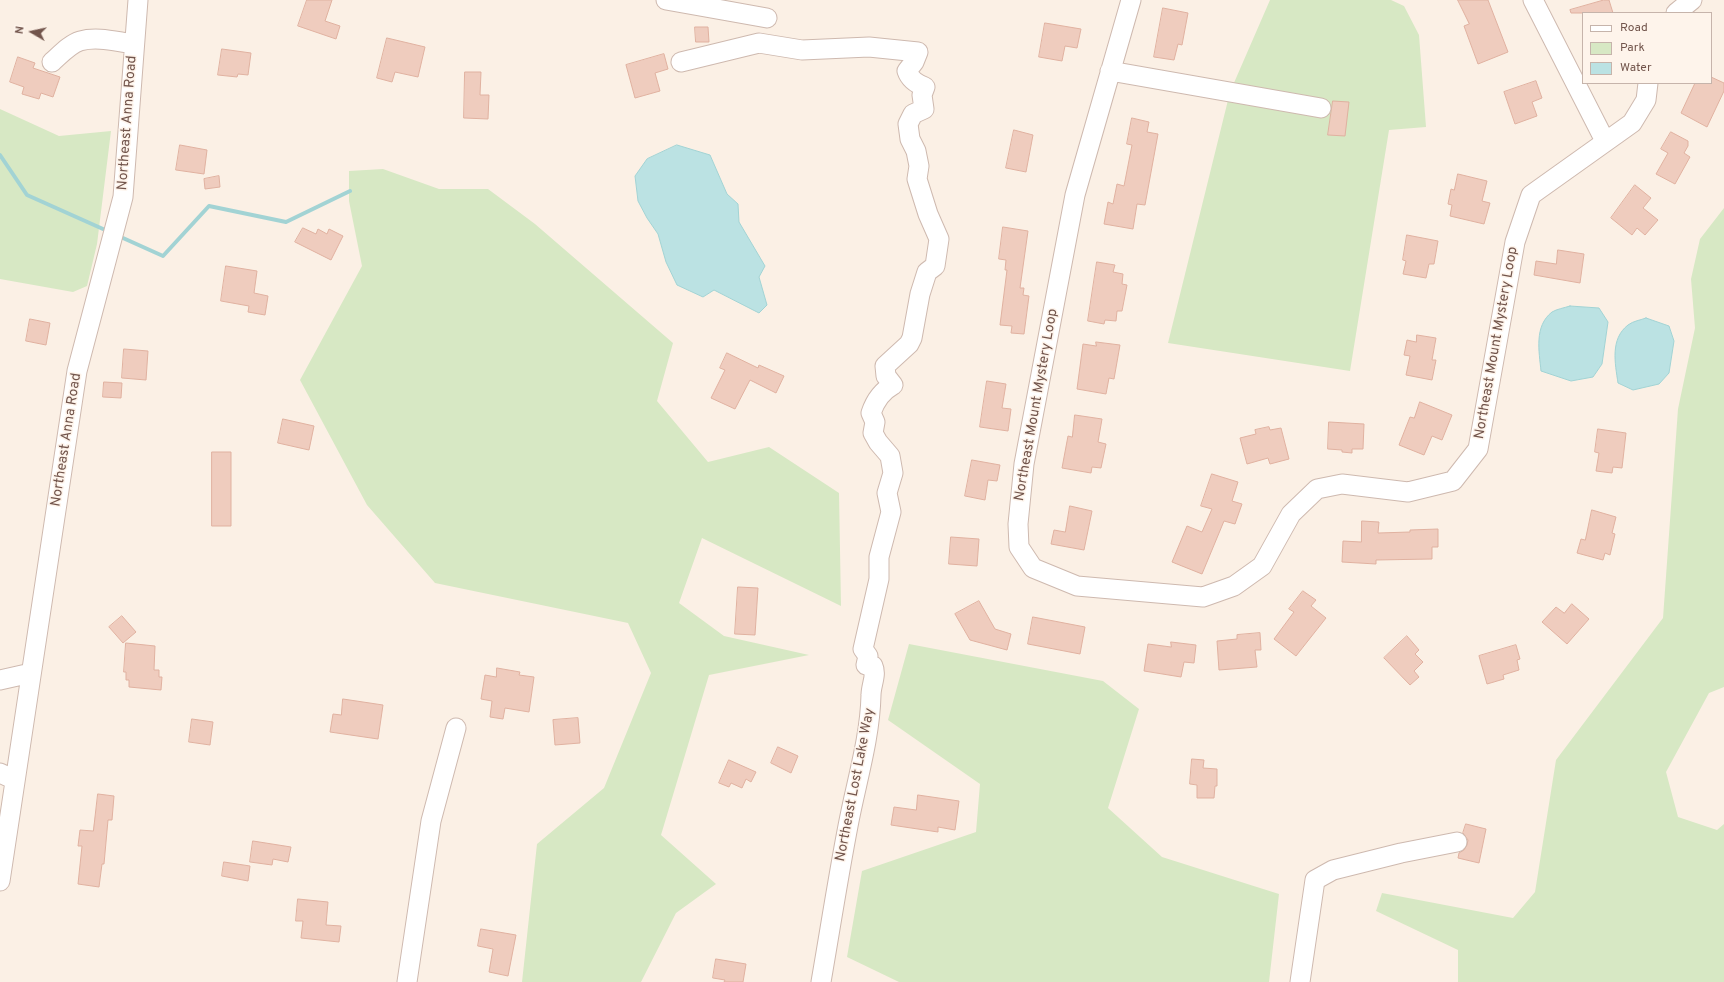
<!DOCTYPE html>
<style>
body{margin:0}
#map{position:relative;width:1724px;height:982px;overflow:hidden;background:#fbf0e5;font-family:Overpass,sans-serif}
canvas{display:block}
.legend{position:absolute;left:1582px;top:12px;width:130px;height:72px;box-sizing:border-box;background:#fef4eb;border:1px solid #c6b4ab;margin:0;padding:5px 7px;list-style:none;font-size:12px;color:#72554c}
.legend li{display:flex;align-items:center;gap:8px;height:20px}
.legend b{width:20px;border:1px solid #c6b4ab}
.north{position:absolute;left:12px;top:12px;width:40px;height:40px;-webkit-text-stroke:3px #fef4eb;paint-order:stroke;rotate:279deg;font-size:11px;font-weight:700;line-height:16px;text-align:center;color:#72554c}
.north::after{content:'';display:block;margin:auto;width:14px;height:18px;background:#72554c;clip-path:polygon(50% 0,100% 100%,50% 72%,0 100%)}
</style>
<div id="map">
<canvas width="1724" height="982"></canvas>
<ul class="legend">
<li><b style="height:5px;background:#fff"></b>Road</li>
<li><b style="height:11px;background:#d7e8c4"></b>Park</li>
<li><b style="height:11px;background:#bbe2e3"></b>Water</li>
</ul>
<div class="north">N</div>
</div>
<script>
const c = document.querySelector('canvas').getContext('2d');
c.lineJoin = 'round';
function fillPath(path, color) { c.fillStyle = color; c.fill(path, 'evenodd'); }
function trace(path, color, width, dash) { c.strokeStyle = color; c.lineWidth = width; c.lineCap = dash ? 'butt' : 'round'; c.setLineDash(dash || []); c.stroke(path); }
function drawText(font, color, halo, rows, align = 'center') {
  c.font = font + ' Overpass,sans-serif'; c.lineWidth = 3; c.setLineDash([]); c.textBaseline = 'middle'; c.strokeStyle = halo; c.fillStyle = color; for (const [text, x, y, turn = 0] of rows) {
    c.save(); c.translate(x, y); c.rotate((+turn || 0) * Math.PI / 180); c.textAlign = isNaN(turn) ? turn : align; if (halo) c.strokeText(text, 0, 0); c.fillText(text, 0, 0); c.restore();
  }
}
fillPath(new Path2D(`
 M1270,0H1391L1404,6L1419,35L1426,127L1389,130L1350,371L1168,343L1230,92Z
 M0,109L59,136L111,131L97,244L87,286L73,292L0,279Z
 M383,169L439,189H488L535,224L673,343L657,401L708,462L769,447L839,493L841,606L702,538L679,603L724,636L809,655L709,675L661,835L716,884L676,913L641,982H522L537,844L604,788L651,673L628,623L435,583L367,505L300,380L362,266L349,201V171Z
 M1724,208V687L1709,693L1666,772L1678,817L1717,830L1724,824V982H1458V950L1376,911L1382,893L1513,918L1535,892L1556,760L1663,618L1678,409L1695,328L1691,279L1700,239Z
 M909,644L1103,681L1139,709L1108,808L1162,857L1279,894L1269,982H899L847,957L862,871L976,832L980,784L888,720Z`), '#d7e8c4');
const water = new Path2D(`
 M677,145L710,155L727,194L738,204L739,222L765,266L759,277L767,305L759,313L714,290L703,297L677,285L666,262L658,234L647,218L638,201L635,176L647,159Z
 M1570,306L1599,308L1608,322L1602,364L1593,377L1571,381L1541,371C1539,351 1534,326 1552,312C1557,309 1564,308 1570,306Z
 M1646,318L1669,326L1674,341L1669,373L1659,384L1633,390L1618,383C1615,363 1610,339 1628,325C1633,321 1641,320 1646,318Z`);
fillPath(water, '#bbe2e3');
trace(water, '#a2d3d4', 1);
trace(new Path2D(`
 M0,155L27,195L103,229
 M123,238L163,256L209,206L286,222L350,191`), '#a2d3d4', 4);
const building = new Path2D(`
 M307,0H332L325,21L340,26L336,39L298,26Z
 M1458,0H1488L1508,52L1478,64L1464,26L1469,24Z
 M1604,0H1609L1613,13H1571L1570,10Z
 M1163,8L1188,13L1182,45L1178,44L1174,60L1154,57Z
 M1045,23L1081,29L1077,48L1065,46L1062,61L1039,57Z
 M695,27H708L709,42H696Z
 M387,38L425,47L418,77L395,72L392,82L377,78Z
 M222,49L251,53L248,75L238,74L237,77L218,75Z
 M664,54L668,69L655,73L660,91L635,98L626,65Z
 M18,57L35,63L33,68L60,77L53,97L41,93L39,99L22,94L24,87L10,82Z
 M465,72H481L480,95H489L488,119L464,118Z
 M1711,77L1724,83V91L1707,127L1681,113L1695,83H1711Z
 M1536,81L1542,98L1532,102L1537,116L1515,124L1504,92Z
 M1333,101L1349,102L1345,136L1328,135Z
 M1132,118L1149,122L1147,132L1158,134L1145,205L1137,204L1133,229L1104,224L1108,202L1113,204L1117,184L1124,186L1132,145L1127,144Z
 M1014,130L1033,135L1026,172L1006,168Z
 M1671,132L1688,141V146L1684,153L1690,157L1675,184L1656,174L1668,153L1661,149Z
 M180,145L207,150L204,174L176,170Z
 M1458,174L1487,181L1482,201L1490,203L1484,224L1450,216L1452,205L1448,204L1451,189L1454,190Z
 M219,176L220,187L205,189L204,179Z
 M1635,185L1651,198L1643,208L1658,220L1645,235L1637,228L1632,235L1611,218Z
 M1003,227L1028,231L1020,288H1024L1023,295L1029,296L1024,334L1011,333L1012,326L1000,325L1007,270H1005L1006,260L999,259Z
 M303,228L316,234L318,229L327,234L329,229L343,236L331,260L295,242Z
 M1407,235L1438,241L1434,264H1429L1426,278L1403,274L1406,261L1403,260Z
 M1558,250L1584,254L1580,283L1534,275L1536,261L1556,264Z
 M1097,262L1115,265L1113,272L1123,274L1122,284L1127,285L1122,311H1117L1116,321L1105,320L1104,324L1088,321Z
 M226,266L257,271L254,293L268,296L265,315L248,312L249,306L221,301Z
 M30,319L50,323L46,345L26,341Z
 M1417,335L1436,338L1432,360H1436L1432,380L1406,375L1410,356L1404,355L1407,340L1416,342Z
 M1096,342L1120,345L1114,379L1109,378L1106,394L1077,389L1083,344L1096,346Z
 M124,349L148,351L146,380L122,378Z
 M727,353L758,368L759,365L784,376L776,393L750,380L735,409L711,398L725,370L720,368Z
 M987,381L1006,384L1002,408L1011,409L1008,431L980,427Z
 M104,382L122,383L121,398L103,397Z
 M1420,402L1452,415L1442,440L1432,436L1424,455L1399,445L1410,417L1414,418Z
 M1075,415L1102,419L1098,442L1106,444L1101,468L1092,467L1091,473L1062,468L1068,436L1072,437Z
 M283,419L314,426L309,450L278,443Z
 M1329,422L1364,424L1363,449H1352V453L1342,452V450L1328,449Z
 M1269,427L1270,430L1281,428L1289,459L1270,464L1268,458L1247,464L1240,438L1256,434L1255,430Z
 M1598,429L1626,433L1622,468L1613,467L1612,473L1596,471L1599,453L1595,452Z
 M212,452H231V526H212Z
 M972,460L1000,465L997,481L988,480L985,500L965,496Z
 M1212,474L1238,482L1232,501L1242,504L1235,524L1224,521L1202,574L1172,562L1187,526L1202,532L1212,509L1201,506Z
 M1070,506L1092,511L1084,550L1051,544L1054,530L1065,532Z
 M1592,510L1616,517L1612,533L1615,534L1610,555L1605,553L1603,560L1577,553L1581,539L1585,540Z
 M1362,521L1379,522L1378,533L1410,532V530L1438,529V547H1432V559L1376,560V564L1342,562L1343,541L1361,542Z
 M951,537L979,539L977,566L949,564Z
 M738,587L758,588L755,635L735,634Z
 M1303,591L1316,600L1311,606L1326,618L1296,656L1274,639L1294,612L1289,609Z
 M979,601L995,629L1011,634L1007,650L970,640L955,614Z
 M1572,604L1589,619L1567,644L1542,622L1556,607L1564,613Z
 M122,616L136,632L123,643L109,627Z
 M1033,617L1085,627L1080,654L1028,644Z
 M1260,633L1261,650H1255L1257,667L1219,670L1217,641L1237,639V635Z
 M1407,636L1419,650L1415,654L1423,662L1414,671L1419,677L1410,685L1384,658Z
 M1171,642L1196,645L1194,663L1184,662L1181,677L1144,671L1148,644L1171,647Z
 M126,643L155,646L154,670H159V677H162L161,690L129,687V680H126V672H124Z
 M1516,645L1520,659L1517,660L1519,670L1503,675L1504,679L1487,684L1479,656Z
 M497,668L520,672L519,675L534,677L529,712L505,708L503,719L490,717L492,701L481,699L485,675L496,677Z
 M343,699L383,705L378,739L330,732L333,714L341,715Z
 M578,718L580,743L555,745L553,720Z
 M192,719L213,722L210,745L189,742Z
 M778,747L798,756L791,773L771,763Z
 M1192,759L1204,760L1203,768L1217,769V786H1215L1214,798H1197V785L1190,784Z
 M729,760L756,772L751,782L746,779L742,788L731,783L729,787L719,783Z
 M98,794L114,796L112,820H108L104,864H102L99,887L78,884L82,846H78L80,830L93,831Z
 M918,795L959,801L955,830L938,827V832L891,825L894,807L916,810Z
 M1466,824L1486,829L1479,863L1458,858L1459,853L1464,850L1467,845L1468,840L1463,833Z
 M253,841L291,847L288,862L273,859L272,865L250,862Z
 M224,862L250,866L248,881L222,876Z
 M298,899L328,902L326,925L341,926L339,942L301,938L303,921H296Z
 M481,929L516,935L508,976L489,972L493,949L478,946Z
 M716,959L746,964L743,982H724L725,980L713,978Z`);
fillPath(building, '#efccbe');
trace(building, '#e0b1a0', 1);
const minor = new Path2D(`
 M666,0L767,18
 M1131,0L1075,195L1024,464L1018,524L1019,547L1033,568L1077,586L1203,597L1234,586L1262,566L1291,514L1317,489L1342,484L1408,492L1453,481L1478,449L1515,242L1531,195L1632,123L1646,100L1648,83
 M1533,0L1605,141
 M1676,13L1692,0
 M52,62C60,55 70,44 80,41C98,36 117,42 134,44
 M681,62L759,43L802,50L869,47L918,52L914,62L907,71C910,80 917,84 925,87L922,95L924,109L913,114L908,124L910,139L916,151L919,166L917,179L928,214L939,239L935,266L927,272L920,294L912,338L909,344L885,366L886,376L893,385C882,391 875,401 871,413L875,422L873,433L878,442L890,456L893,473L887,493L891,512L879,557V579L863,649L868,656L866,665L873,666C877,675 871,685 871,695C870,739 856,783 848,826C838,878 830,930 821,982
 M1110,71L1321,108
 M0,680L31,673
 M0,773L15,780
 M0,881L77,371L123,197L138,0
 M407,982L431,821L456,728
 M1300,982L1315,880L1333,870L1401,853L1457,842`);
trace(minor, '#ceb9af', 21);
trace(minor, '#fff', 19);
drawText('14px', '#72554c', '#fef4eb', [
 ["Northeast Anna Road",128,123,-86],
 ["Northeast Mount Mystery Loop",1497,343,-80],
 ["Northeast Mount Mystery Loop",1037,405,-80],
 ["Northeast Anna Road",67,440,-81],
 ["Northeast Lost Lake Way",856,785,-79]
]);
</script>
